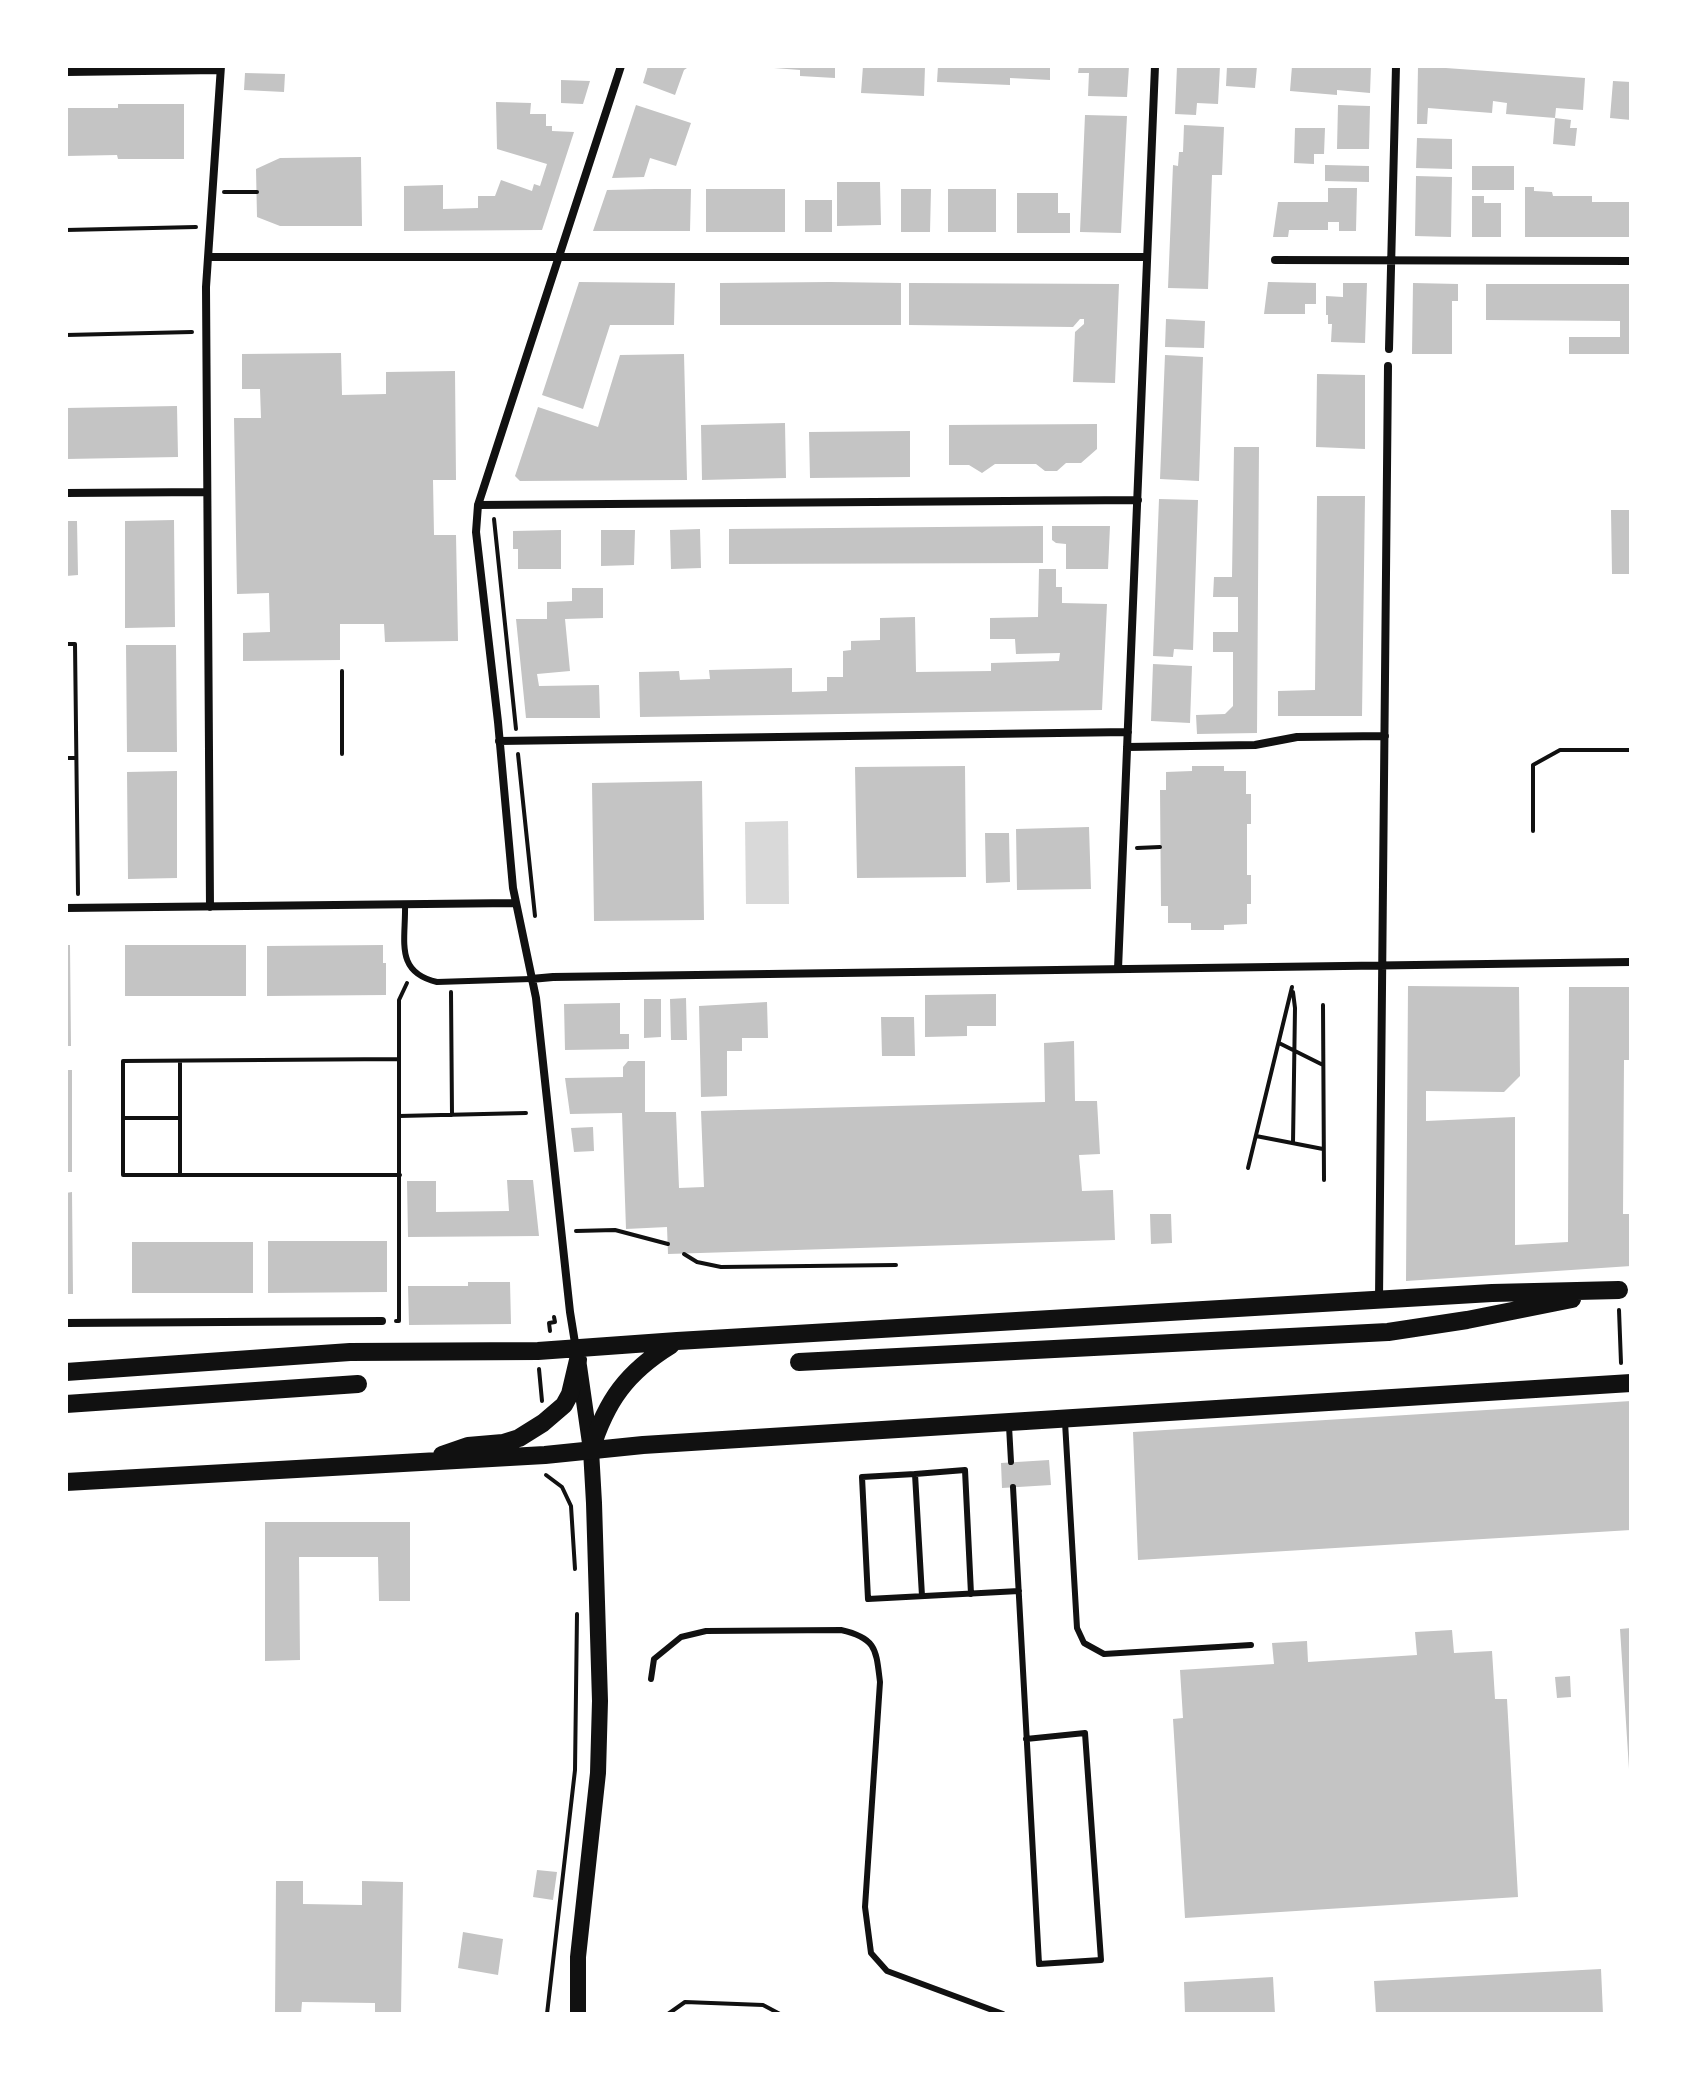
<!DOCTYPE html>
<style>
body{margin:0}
#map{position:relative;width:1697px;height:2080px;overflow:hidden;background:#fff;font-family:Lato,sans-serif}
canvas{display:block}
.frame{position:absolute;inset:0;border:68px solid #fff;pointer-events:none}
</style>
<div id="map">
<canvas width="1697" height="2080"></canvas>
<div class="frame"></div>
</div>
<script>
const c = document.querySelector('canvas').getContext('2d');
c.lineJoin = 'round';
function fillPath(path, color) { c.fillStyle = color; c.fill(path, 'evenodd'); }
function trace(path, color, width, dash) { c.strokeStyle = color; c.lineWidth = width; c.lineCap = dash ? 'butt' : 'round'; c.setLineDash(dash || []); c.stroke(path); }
fillPath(new Path2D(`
 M788,821L789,904H746L745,822Z`), '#d9d9d9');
fillPath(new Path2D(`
 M648,66H690L684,70L675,95L643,83Z
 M774,66H835V78L800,76V70L774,68Z
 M863,66H925L924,96L861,93Z
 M938,66H1050V80L1010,78V85L937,82Z
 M1079,66H1129L1127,97L1088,96L1089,73H1078Z
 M1177,66H1220L1218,104L1197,103L1196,115L1175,114Z
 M1227,66H1257L1255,88L1226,86Z
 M1292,66H1371L1370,93L1337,90V95L1290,91Z
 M1418,66L1585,78L1583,110L1556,108L1555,118L1506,114L1507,103L1493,101L1492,113L1428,108L1427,124H1417Z
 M245,73L285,74L284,92L244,90Z
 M561,80L590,81L583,104L561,103Z
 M1613,81L1631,82V120L1610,118Z
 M496,102L531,103L530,114H546V126H552V131L574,132L542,230L404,231V186L443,185V209L478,208V196H495L501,180L532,191L534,184L540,186L547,164L497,149Z
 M118,104H184V159H118L117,155L66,156V108H118Z
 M636,105L691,123L676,166L650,158L644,177L612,178Z
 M1338,105L1370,106L1369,149H1337Z
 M1085,115L1127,116L1121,233L1080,232Z
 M1555,118L1571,120L1570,128H1577L1575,146L1553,144Z
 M1184,125L1224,127L1222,175H1212L1208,289L1168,288L1173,165L1178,166L1179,152H1183Z
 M1295,128H1325L1324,154H1314V164L1294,163Z
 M1417,138L1452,139V169L1416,168Z
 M361,157L362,226H280L257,217L256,169L280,158Z
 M1325,165L1369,166V182L1325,181Z
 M1472,166H1514V190H1472Z
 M1416,176L1452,177L1451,237L1415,236Z
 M837,182H880L881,225L837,226Z
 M1525,187H1534V191L1552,192L1553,196H1592V202H1631V237H1525Z
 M1328,188H1357L1356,231H1339V222H1328V230H1289L1288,237H1273L1278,202H1328Z
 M655,189H691L690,231H593L607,190Z
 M706,189H785V232H706Z
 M901,189H931L930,232H901Z
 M948,189H996V232H948Z
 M1017,193H1058V213H1070V233H1017Z
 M1472,196H1484V203H1501V237H1472Z
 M805,200H832V232H805Z
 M579,282L675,283L674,325H610L583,409L542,395Z
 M830,282L901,283V325H720V283Z
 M1268,282L1316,283V304H1305V314H1264Z
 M909,283L1119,284L1115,383L1073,382L1075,332L1084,324V319H1080L1073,327L909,325Z
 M1343,283H1367L1365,343L1331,342L1332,324H1328V315H1326V296L1343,297Z
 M1413,283L1458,284V301H1452V354H1412Z
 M1486,284H1631V354H1569V337H1620V321L1486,320Z
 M1166,319L1205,321L1204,348L1165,347Z
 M341,353L342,395L386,394V372L455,371L456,480H433L434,535H456L458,641L385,642L384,624H340V660L243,661V633L270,632L269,593L237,594L234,418H261L260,389H242V354Z
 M684,354L687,480L520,481L515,476L538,407L598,427L620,355Z
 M1165,355L1203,357L1199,481L1160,479Z
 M1317,374L1365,375V449L1316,447Z
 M177,406L178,457L66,459V408Z
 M785,423L786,478L702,480L701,425Z
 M1097,424V449L1081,463H1066L1057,471H1045L1036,464H995L982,473L969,465H949V425Z
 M910,431V477L810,478L809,432Z
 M1234,447H1259L1257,733L1197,734L1196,715L1225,714L1233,706V652H1213V632H1238V597H1213L1214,577H1232Z
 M1317,496H1365L1362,716H1278V691L1315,690Z
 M1159,499L1198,500L1193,650L1174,649L1173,657L1153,656Z
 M1611,510H1631V574H1612Z
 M174,520L175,627L125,628V521Z
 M66,521H77L78,575L66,576Z
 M1043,526V563L729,564V529Z
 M1052,526H1110L1108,569H1066V544L1056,543L1052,540Z
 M700,529L701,568L671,569L670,530Z
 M561,530V569H518V549H513V531Z
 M601,530H635L634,565L601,566Z
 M1039,569H1056V587H1062V603L1107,604L1102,710L640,717L639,672L679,671L680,680L710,679L709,670L792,668V692L827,691V677H843V651L851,650V641L880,640V618L915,617L916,672L991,671V663L1059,661L1060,653L1016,654L1015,639H990V618L1038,617Z
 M572,588H603V618L565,619L570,671L537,674L539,686L599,685L600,718H526L516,619H547V602L572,601Z
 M126,645H176L177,752H127Z
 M1153,664L1192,666L1190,723L1151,721Z
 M965,766L966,877L857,878L855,767Z
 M1192,766H1224V771H1246V794H1251V824H1247V875H1251V904H1247V924L1224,925V930H1191V923H1168V906H1161L1160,790H1166V772L1192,771Z
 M177,771V878L128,879L127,772Z
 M702,781L704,920L594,921L592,783Z
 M1089,827L1091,889L1017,890L1016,829Z
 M985,833H1009L1010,882L986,883Z
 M66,945H70L71,1046H66Z
 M125,945H246V996H125Z
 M383,945V963H386V995L267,996V946Z
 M1408,986L1519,987L1520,1076L1504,1092L1426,1091V1121L1515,1117V1245L1568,1242L1569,987H1631V1060H1624L1623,1214H1631V1266L1406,1281Z
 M996,994V1026H967V1036L925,1037V995Z
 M686,998L687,1040H671L670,999Z
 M644,999H661V1037L644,1038Z
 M767,1002L768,1038H742V1051H727V1096L701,1097L699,1006Z
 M620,1003V1034H629V1049L565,1050L564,1004Z
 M881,1017H914L915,1056H882Z
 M1074,1041L1075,1101H1097L1100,1154L1079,1155L1082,1191L1113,1190L1115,1240L668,1254L667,1227L626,1229L622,1113L570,1114L565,1078L623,1077V1067L628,1061H645V1112H676L679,1188L704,1187L701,1111L1045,1102L1044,1043Z
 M66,1070H72V1172H66Z
 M593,1127L594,1151L574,1152L571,1128Z
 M507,1180H533L539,1236L408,1237L407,1181H436V1212L509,1211Z
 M72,1192L73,1294H66V1193Z
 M1150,1214H1171L1172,1243L1151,1244Z
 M268,1241H387V1292L268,1293Z
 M132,1242H253V1293H132Z
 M468,1282H510L511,1324L409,1325L408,1286H468Z
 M1631,1401V1530L1138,1560L1133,1432Z
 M1049,1460L1051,1485L1002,1488L1001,1463Z
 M265,1522H410V1601H379L378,1557H299L300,1660L265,1661Z
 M1631,1628V1769H1629L1620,1629Z
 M1452,1630L1454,1653L1492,1651L1495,1699H1507L1518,1897L1185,1918L1173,1719L1183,1718L1180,1670L1274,1664L1272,1643L1307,1641L1308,1662L1417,1655L1415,1632Z
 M1570,1676L1571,1697L1557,1698L1555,1677Z
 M537,1870L557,1872L553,1900L533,1897Z
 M276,1881H303V1904L362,1905V1881L403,1882L401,2014H375V2003L302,2002L301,2014H275Z
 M463,1932L503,1939L498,1975L458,1968Z
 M1601,1969L1603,2014H1376L1374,1981Z
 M1273,1977L1275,2014H1185L1184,1982Z`), '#c4c4c4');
trace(new Path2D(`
 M224,192H257
 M66,230L196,227
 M66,335L192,332
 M494,519L516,729
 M66,644H75L78,894
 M342,671V754
 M518,754L535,916
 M66,758H76
 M1533,831V765L1560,750H1631
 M1137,848L1160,847
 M451,992L452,1115
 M1293,992L1295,1008L1293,1143
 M1323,1005L1324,1180
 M1279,1043L1323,1065
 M399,1059L123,1061V1175H400
 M399,1116L526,1113
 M123,1118H180
 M1256,1136L1323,1149
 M1248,1168L1292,987
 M180,1175V1061
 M576,1231L615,1230L668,1244
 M684,1254L697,1262L721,1267L896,1265
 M1619,1310L1621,1363
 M396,1321H399V1000L407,983
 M550,1331L549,1323L555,1322L554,1317
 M539,1369L542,1401
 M546,1475L562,1487L571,1506L575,1569
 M547,2014L575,1770L577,1614
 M668,2014L685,2002L763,2005L780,2014`), '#111', 4);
trace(new Path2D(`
 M405,905C406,940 394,972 437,982L531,979
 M1065,1422L1077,1628L1084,1643L1104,1654L1251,1645
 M1009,1426L1011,1462
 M915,1474L965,1470L971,1594
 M1013,1487L1039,1964L1101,1960L1085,1733L1026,1739
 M922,1596L915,1474L862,1477L868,1599L1019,1591
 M651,1679L654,1659L681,1637L706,1631L841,1630C877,1638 876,1650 880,1682L865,1907L871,1953L887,1971L1003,2014`), '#111', 6);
trace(new Path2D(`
 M66,72L220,70
 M208,257H1147
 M1275,260L1631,261
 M1389,349L1396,66
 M66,493L207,492
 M478,505L1138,500
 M499,741L1128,732
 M1127,747L1255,745L1297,737L1385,736
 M210,907L206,287L221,66
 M66,908L515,903
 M1118,969L1155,66
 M531,979L553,977L1631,962
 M1379,1299L1388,366
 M66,1323L382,1321
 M576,1349L570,1312L536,998L513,888L498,722L476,532L478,505L621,66`), '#111', 8);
trace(new Path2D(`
 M578,2014V1957L598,1773L600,1701L594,1503L591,1450L579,1366`), '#111', 16);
trace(new Path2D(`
 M799,1362L1388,1332L1467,1320L1572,1299
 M66,1372L350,1352L538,1351L677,1341L1492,1293L1619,1290
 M66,1404L358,1384
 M591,1450C606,1401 627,1372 671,1345
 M442,1455L468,1446L503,1443L519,1438L543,1423L564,1405L570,1394L578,1360
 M66,1482L545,1455L643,1445L1631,1383`), '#111', 18);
</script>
